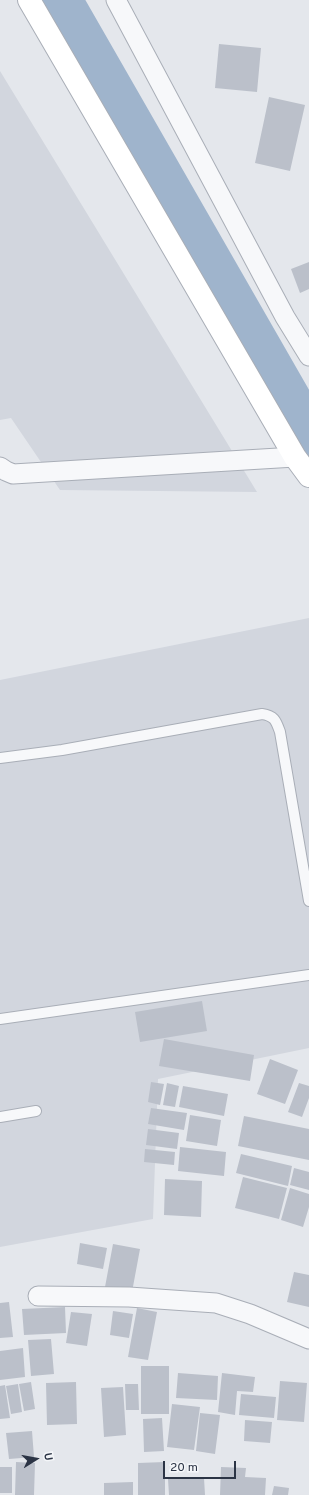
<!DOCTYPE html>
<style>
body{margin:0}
#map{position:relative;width:309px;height:1495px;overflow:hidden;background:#e4e7ec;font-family:Overpass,sans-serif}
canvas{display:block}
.north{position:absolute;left:16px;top:1439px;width:40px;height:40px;-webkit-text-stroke:3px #f4f6f9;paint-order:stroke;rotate:79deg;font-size:11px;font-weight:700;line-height:16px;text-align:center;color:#2b3445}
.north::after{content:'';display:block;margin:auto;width:14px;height:18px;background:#2b3445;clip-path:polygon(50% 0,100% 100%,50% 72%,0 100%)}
.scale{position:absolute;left:163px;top:1461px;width:73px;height:18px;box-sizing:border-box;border:2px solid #2b3445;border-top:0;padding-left:5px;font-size:12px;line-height:14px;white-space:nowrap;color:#2b3445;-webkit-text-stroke:3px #f4f6f9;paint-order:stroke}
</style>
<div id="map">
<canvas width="309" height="1495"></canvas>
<div class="north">U</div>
<div class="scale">20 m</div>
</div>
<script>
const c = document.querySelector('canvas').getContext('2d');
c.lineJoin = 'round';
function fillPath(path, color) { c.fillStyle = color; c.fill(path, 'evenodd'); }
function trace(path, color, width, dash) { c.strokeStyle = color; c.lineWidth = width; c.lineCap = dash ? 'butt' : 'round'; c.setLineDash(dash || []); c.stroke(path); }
fillPath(new Path2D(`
 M0,71L257,492L60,490L11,418L0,420Z
 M309,618V1048L158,1079L153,1219L0,1247V680Z`), '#d2d6de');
trace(new Path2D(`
 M60,0L309,434`), '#9fb4cc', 44);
fillPath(new Path2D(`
 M219,44L261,48L257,92L215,88Z
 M269,97L305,105L290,171L255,163Z
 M309,262V289L300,293L291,269Z
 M202,1001L207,1031L140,1042L135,1012Z
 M164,1039L254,1055L250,1081L159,1066Z
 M270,1059L298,1070L285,1104L257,1094Z
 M151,1082L164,1084L160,1105L148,1102Z
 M167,1083L179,1086L175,1107L163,1105Z
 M299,1083L309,1086V1098L302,1117L288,1112Z
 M183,1086L228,1094L224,1116L179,1107Z
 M151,1108L187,1113L184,1130L148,1124Z
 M190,1115L221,1120L217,1146L186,1141Z
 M244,1116L309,1129V1160L238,1146Z
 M148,1129L179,1133L177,1149L146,1145Z
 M180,1147L226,1152L224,1176L178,1171Z
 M145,1149L175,1152L174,1165L144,1162Z
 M241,1154L292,1166L288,1186L236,1173Z
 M294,1168L309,1172V1190L290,1185Z
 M243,1177L287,1188L279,1219L235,1208Z
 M165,1179L202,1181L201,1217L164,1215Z
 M290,1188L309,1194V1207L303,1227L281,1220Z
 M80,1243L107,1248L103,1269L77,1264Z
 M113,1244L140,1249L132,1292L105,1287Z
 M294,1272L309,1275V1307L287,1302Z
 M9,1302L13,1337L0,1338V1303Z
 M65,1307L66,1333L24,1335L22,1309Z
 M137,1308L157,1312L148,1360L128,1357Z
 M113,1311L133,1314L129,1338L110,1335Z
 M71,1312L92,1314L87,1346L66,1343Z
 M51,1339L54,1374L31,1376L28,1340Z
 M23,1348L25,1377L0,1380V1351Z
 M141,1366H169V1414H141Z
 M178,1373L218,1376L217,1400L176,1398Z
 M222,1373L255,1377L253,1392L237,1391L235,1415L218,1412Z
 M280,1381L307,1383L304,1422L277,1420Z
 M31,1382L35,1409L24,1411L19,1384Z
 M76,1382L77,1424L47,1425L46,1383Z
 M18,1384L22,1412L11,1414L6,1386Z
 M125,1384H138L139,1410H126Z
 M5,1385L10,1418L0,1419V1386Z
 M123,1387L126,1435L104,1437L101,1388Z
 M241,1394L276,1397L274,1418L239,1415Z
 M172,1404L200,1407L194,1450L167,1447Z
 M200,1413L220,1415L215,1454L196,1451Z
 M162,1418L164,1451L144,1452L143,1419Z
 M245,1420L272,1422L270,1443L244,1441Z
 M32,1431L34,1457L9,1459L6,1433Z
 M16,1462L35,1463L34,1495H15Z
 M165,1462V1495H138V1463Z
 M0,1467H12V1493H0Z
 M221,1467L246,1468L245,1477L266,1478L265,1495H220Z
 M204,1478L205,1495H169L168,1479Z
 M133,1482V1495H104V1483Z
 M274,1486L289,1488L288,1495H272Z`), '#bbc0ca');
const lane = new Path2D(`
 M0,758L62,750L262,714C275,716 276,721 280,732L309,901
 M0,1019L309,975
 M0,1117L36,1111`);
const street = new Path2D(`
 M116,0L285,317L309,356
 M0,467L6,471L13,474L295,457
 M38,1296L129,1297L216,1303L250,1314L309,1339`);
const secondary = new Path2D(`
 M29,0L295,457L309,476`);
trace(lane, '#a9aeb7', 12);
trace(street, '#a9aeb7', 21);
trace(secondary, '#a9aeb7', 24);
trace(lane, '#f7f8fa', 10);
trace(street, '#f7f8fa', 19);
trace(secondary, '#fff', 22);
</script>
